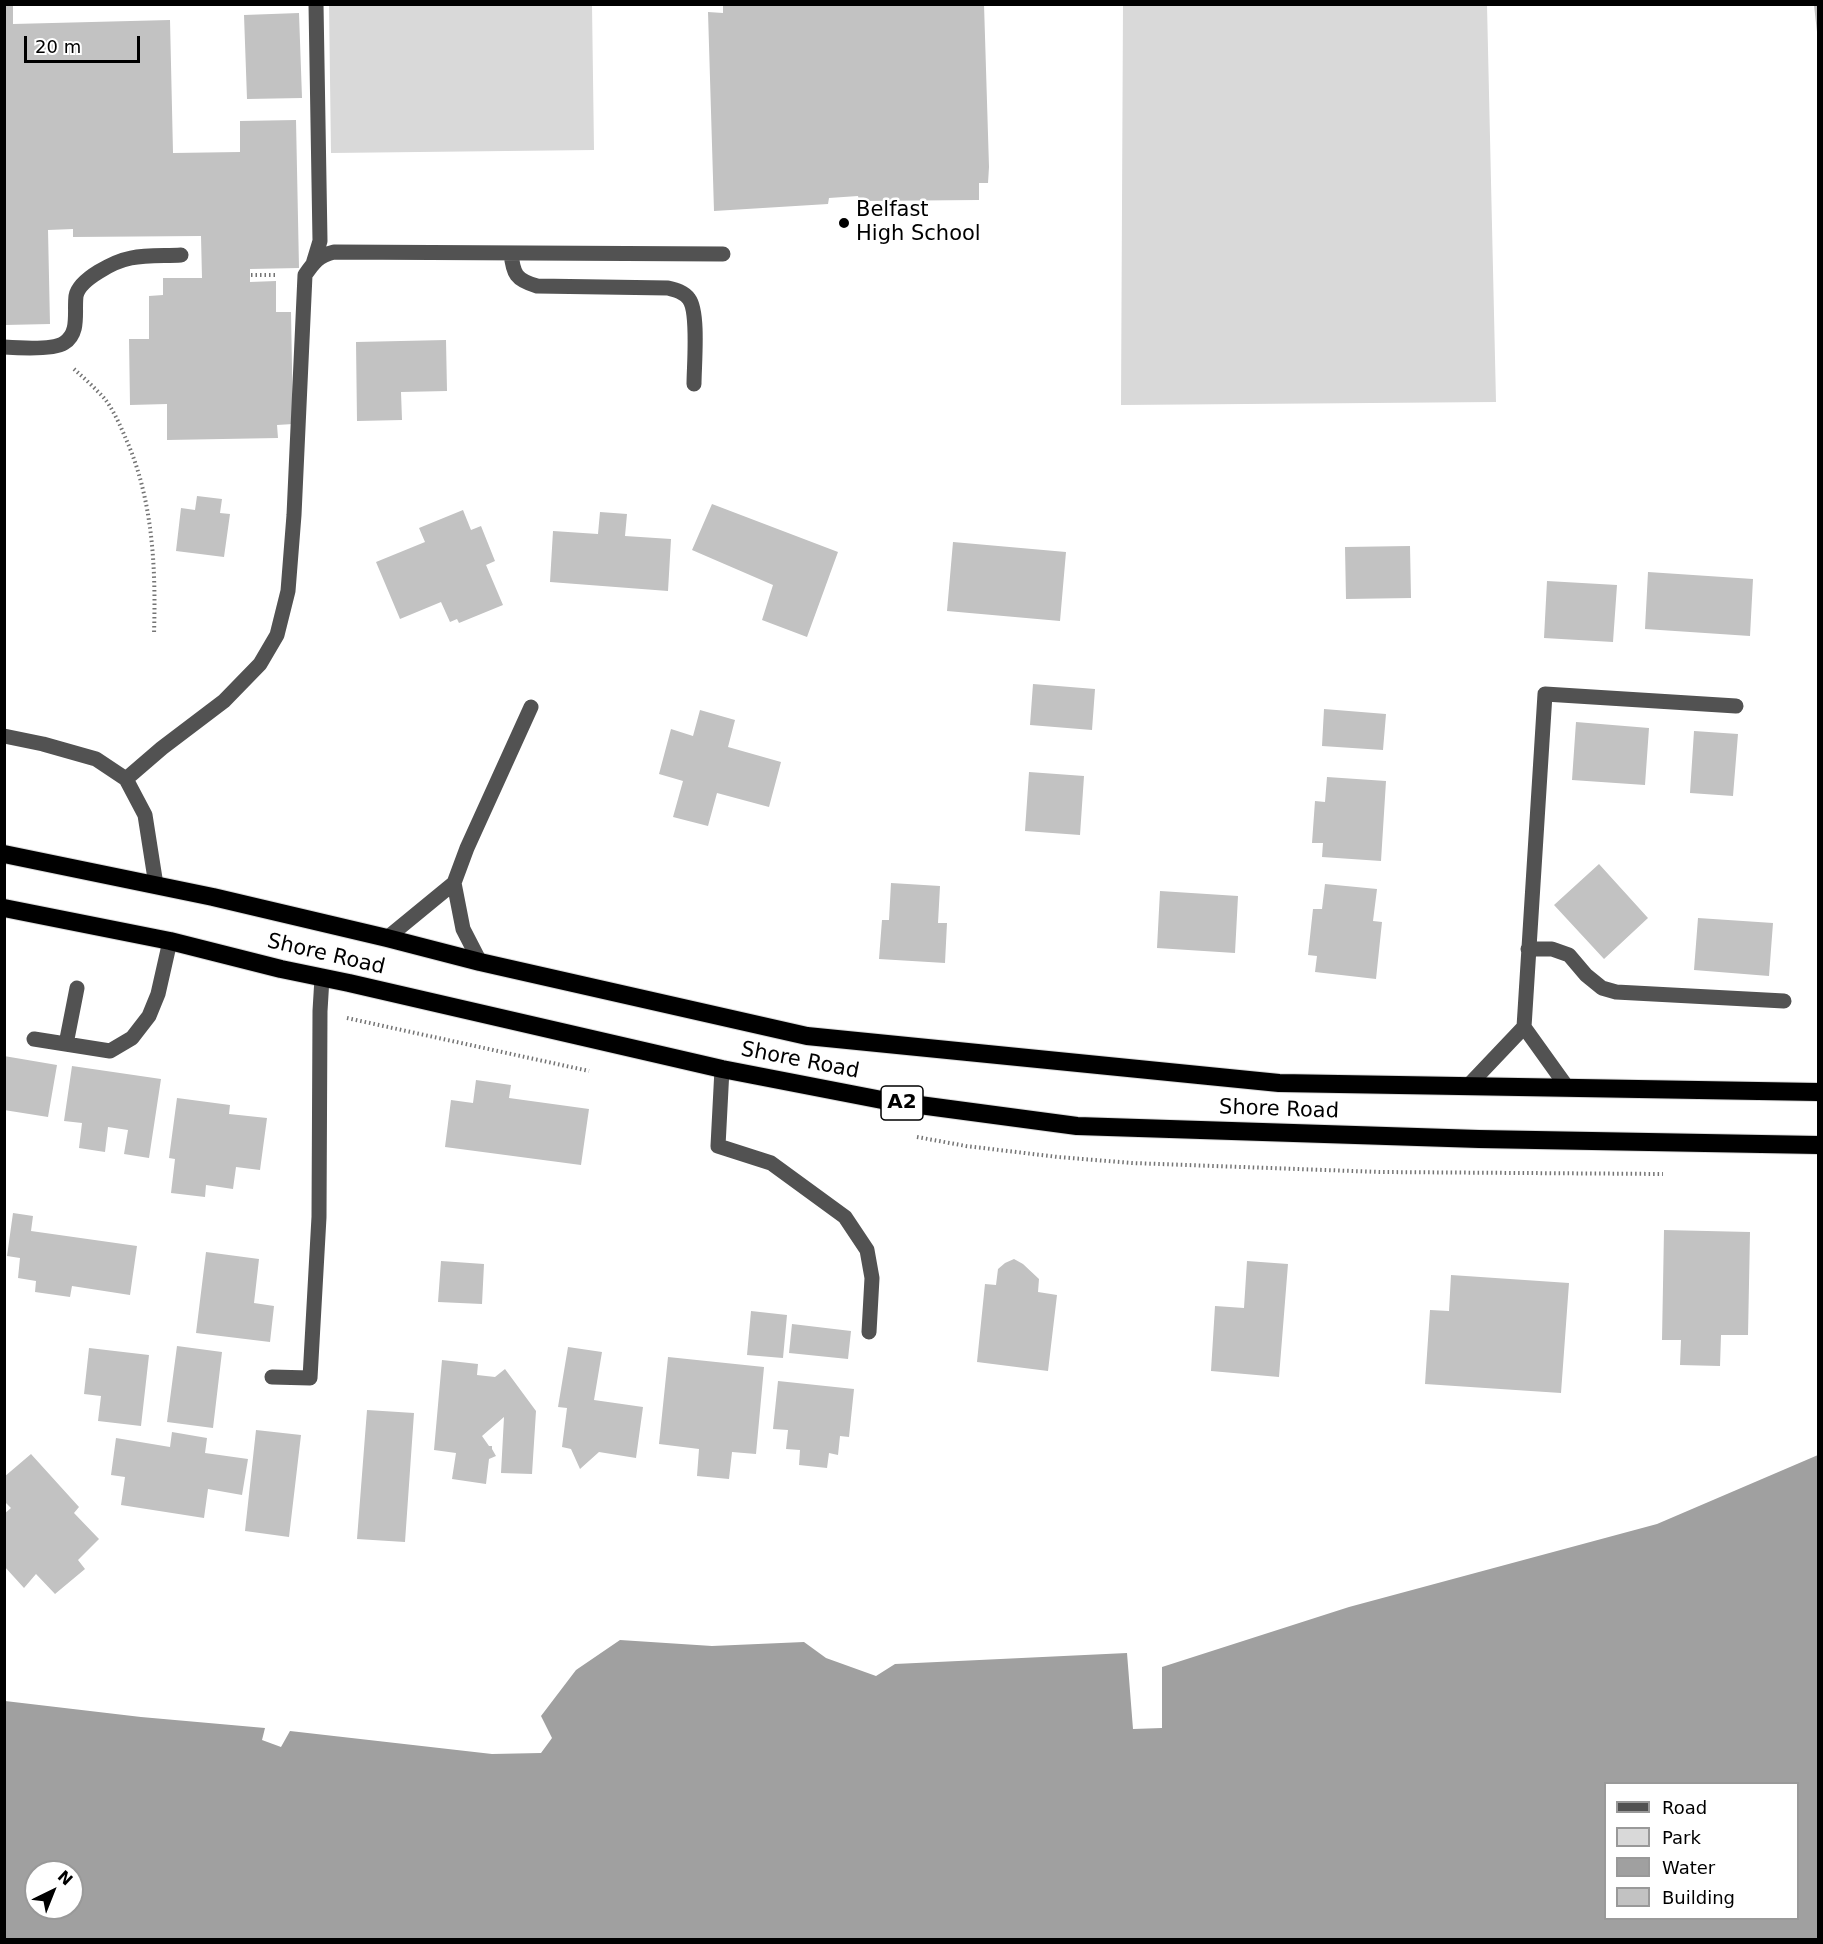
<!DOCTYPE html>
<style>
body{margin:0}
#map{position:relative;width:1823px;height:1944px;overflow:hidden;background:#fff;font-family:"DejaVu Sans",sans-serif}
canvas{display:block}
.frame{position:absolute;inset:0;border:6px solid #000;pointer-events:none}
.legend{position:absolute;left:1604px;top:1782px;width:195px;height:138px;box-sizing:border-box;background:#fff;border:2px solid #999;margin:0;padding:8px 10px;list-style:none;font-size:18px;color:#000}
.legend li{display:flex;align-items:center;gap:12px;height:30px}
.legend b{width:30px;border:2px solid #999}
.north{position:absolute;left:24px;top:1860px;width:60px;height:60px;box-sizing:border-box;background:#fff;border:2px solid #999;border-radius:50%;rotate:43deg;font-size:16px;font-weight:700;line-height:24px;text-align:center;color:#000}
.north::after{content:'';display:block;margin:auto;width:21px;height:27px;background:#000;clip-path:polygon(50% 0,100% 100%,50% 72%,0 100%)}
.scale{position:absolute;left:24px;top:36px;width:116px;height:27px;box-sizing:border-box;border:3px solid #000;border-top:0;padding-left:8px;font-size:18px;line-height:21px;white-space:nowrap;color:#000;-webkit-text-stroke:4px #fff;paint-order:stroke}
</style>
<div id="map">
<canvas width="1823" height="1944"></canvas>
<div class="frame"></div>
<ul class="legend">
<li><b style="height:8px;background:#525252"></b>Road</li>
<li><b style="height:16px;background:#d9d9d9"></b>Park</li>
<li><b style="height:16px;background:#a0a0a0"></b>Water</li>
<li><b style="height:16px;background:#c2c2c2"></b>Building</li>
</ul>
<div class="north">N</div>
<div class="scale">20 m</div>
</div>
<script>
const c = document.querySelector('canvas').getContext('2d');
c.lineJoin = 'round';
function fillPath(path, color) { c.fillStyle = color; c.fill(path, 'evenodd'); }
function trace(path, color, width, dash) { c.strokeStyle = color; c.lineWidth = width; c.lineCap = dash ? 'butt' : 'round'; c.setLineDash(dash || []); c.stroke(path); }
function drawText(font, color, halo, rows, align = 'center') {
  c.font = font + ' "DejaVu Sans",sans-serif'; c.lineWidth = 5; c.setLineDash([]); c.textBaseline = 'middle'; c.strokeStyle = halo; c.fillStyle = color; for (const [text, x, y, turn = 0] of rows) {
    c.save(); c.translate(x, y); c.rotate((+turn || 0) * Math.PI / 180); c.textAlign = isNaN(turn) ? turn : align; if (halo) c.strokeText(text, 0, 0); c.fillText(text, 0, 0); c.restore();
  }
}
fillPath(new Path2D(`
 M329,5H592L594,150L331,153Z
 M1123,5H1487L1496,402L1121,405Z`), '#d9d9d9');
fillPath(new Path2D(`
 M1818,1455V1939H5V1701L141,1717L265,1728L262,1740L281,1747L290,1731L492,1754L541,1753L552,1738L541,1716L576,1670L620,1640L712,1646L804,1642L826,1658L876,1676L895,1664L1127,1653L1133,1729L1162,1728V1667L1349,1607L1657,1524ZM1606,1784H1798V1918H1606ZM36,1872H72V1908H36Z`), '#a0a0a0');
fillPath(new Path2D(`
 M5,4H13V24L170,20L173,153L240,152V121L296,120L299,268L250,269V282L276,281V312H291L293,424L277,425L278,438L167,440V404L130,405L129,339H149V296L163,295V278H202L201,236L73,237V229L48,230L50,324L5,325Z
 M723,4H984L989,167L988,183H979V200L859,201L858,196L829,198L828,204L714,211L708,12L723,13Z
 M1814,5H1818V32H1817Z
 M299,13L302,98L247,99L244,15Z
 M446,340L447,391L401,392L402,420L357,421L356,342Z
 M197,496L222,499L220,513L230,514L224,557L176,551L181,508L195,510Z
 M712,504L838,552L807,637L762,620L773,585L692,550Z
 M463,510L471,530L481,526L495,561L486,565L503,605L459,623L457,619L450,622L441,602L400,619L376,562L425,542L419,528Z
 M600,512L627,514L625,536L671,539L668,591L550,582L553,531L598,534Z
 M953,542L1066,552L1060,621L947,611Z
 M1410,546L1411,598L1346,599L1345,547Z
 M1648,572L1753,579L1750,636L1645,629Z
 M1547,581L1617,585L1613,642L1544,638Z
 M1033,684L1095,689L1092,730L1030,725Z
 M1324,709L1386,714L1383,750L1322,746Z
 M700,710L735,720L728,747L781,762L769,807L717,793L708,826L673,817L683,781L659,774L671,729L693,736Z
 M1576,722L1649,728L1645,785L1572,780Z
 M1694,731L1738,734L1733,796L1690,793Z
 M1029,772L1084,776L1080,835L1025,831Z
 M1327,777L1386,781L1381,861L1322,857L1323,843H1312L1315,801L1325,802Z
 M1599,864L1648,918L1604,959L1554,905Z
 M891,883L940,886L938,923H947L945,963L879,959L882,920H889Z
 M1325,884L1377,889L1373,921L1382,922L1376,979L1315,972L1317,956L1308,955L1313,909H1322Z
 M1160,891L1238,896L1235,953L1157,948Z
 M1698,918L1773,923L1769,976L1694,970Z
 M4,1056L57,1065L48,1117L4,1110Z
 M72,1066L161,1079L149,1158L124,1154L128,1130L108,1127L105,1152L79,1148L82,1123L64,1121Z
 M476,1080L511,1085L509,1098L589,1109L581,1165L445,1147L451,1100L473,1103Z
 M177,1098L230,1105L229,1114L267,1118L260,1170L236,1167L233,1189L206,1185L205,1197L171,1193L175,1159L169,1158Z
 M13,1213L33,1216L31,1231L137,1246L130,1295L72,1286L70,1297L35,1292L36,1281L18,1278L20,1258L7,1256Z
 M1664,1230L1750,1232L1748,1335H1721L1720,1366L1680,1365L1681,1340H1662Z
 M206,1252L259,1259L254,1303L274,1306L270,1342L196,1333Z
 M1014,1259L1023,1264L1039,1279L1038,1292L1057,1295L1048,1371L977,1362L985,1284L996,1285L998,1269L1005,1263Z
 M441,1261L484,1264L482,1304L438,1302Z
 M1247,1261L1288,1264L1279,1377L1211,1371L1215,1306L1244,1308Z
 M1451,1275L1569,1283L1561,1393L1425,1384L1430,1310L1449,1311Z
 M751,1311L787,1315L783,1358L747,1355Z
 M792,1324L851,1331L848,1359L789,1353Z
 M177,1346L222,1352L213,1428L167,1422Z
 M568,1347L602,1352L594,1400L643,1407L636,1458L599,1452L580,1469L571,1449L562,1447L567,1408L558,1407Z
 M89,1348L149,1355L141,1426L98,1421L101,1396L84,1394Z
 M668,1357L764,1367L756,1454L732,1452L729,1479L697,1476L699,1449L659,1444Z
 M442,1360L478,1364L477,1375L495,1377L505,1369L536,1411L532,1474L501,1473L504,1417L482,1436L489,1446H492V1449L496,1456L489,1459L486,1484L452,1479L456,1453L434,1450Z
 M778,1381L854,1389L849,1437L840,1436L838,1455L829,1453L827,1468L799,1465L800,1450L786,1449L788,1430L773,1429Z
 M367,1410L414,1413L405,1542L357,1539Z
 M256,1430L301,1435L289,1537L245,1531Z
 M172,1432L207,1438L205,1453L248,1459L242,1495L208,1489L204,1518L121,1505L125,1477L111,1475L116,1438L170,1447Z
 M31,1454L79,1507L74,1513L99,1539L78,1560L85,1569L55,1594L36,1574L24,1588L4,1566V1514L11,1508L4,1501V1477Z`), '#c2c2c2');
const highway = new Path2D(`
 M4,854L213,897L387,938L480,962L807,1036L1279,1083L1818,1092
 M4,908L170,941L281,969L349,983L722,1069L882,1100L1077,1126L1479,1139L1818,1145`);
trace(highway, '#dbdbdb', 20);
trace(new Path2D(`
 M251,275H277
 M74,369C84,378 95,388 104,398C113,409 120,425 126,439C153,500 156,568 154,634
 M347,1018L589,1071
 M917,1137L966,1146L1058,1157L1132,1163L1380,1172L1663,1174`), '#747474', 4, [1.5, 3]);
trace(new Path2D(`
 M511,253C513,274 516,280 537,286L668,288C676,290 684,292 689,299C699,312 694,366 694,384
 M313,264L320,241L316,4
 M4,347C18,348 53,350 64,343C80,333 74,312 76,296C79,279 115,261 131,258C147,255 165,256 181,255
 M4,736L43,744L96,759L126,779
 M454,883L463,929L480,962
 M156,885L145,815L126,779L162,748L224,701L260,664L277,635L288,591L294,515L305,275C314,262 318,256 334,252L723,254
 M387,938L454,883L467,848L531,707
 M1528,949H1552L1569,955L1586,975L1602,988L1616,992L1784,1001
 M1524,1027L1545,694L1736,706
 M34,1039L110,1051L132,1038L149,1016L158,994L170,941
 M66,1044L77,988
 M722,1069L718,1146L771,1163L845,1217L867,1250L872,1278L869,1332
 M1468,1086L1524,1027L1567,1087
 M272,1377L310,1378L319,1217L320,1011L322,978`), '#525252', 15);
trace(highway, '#000', 18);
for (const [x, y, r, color] of [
 [844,223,6,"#000"]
]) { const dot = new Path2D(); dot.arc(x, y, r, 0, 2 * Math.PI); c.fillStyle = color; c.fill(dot); trace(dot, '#fff', 2); }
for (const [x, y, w] of [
 [902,1103,42]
]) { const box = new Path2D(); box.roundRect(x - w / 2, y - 17, w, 34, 4.5); c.fillStyle = '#fff'; c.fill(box); trace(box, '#000', 1.5); }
drawText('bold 20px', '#000', null, [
 ["A2",902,1103]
]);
drawText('21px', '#000', '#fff', [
 ["Belfast",856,211],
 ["High School",856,235]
], 'left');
drawText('21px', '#000', '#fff', [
 ["Shore Road",326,955,13],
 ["Shore Road",800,1061,11],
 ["Shore Road",1279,1110,2]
]);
</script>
